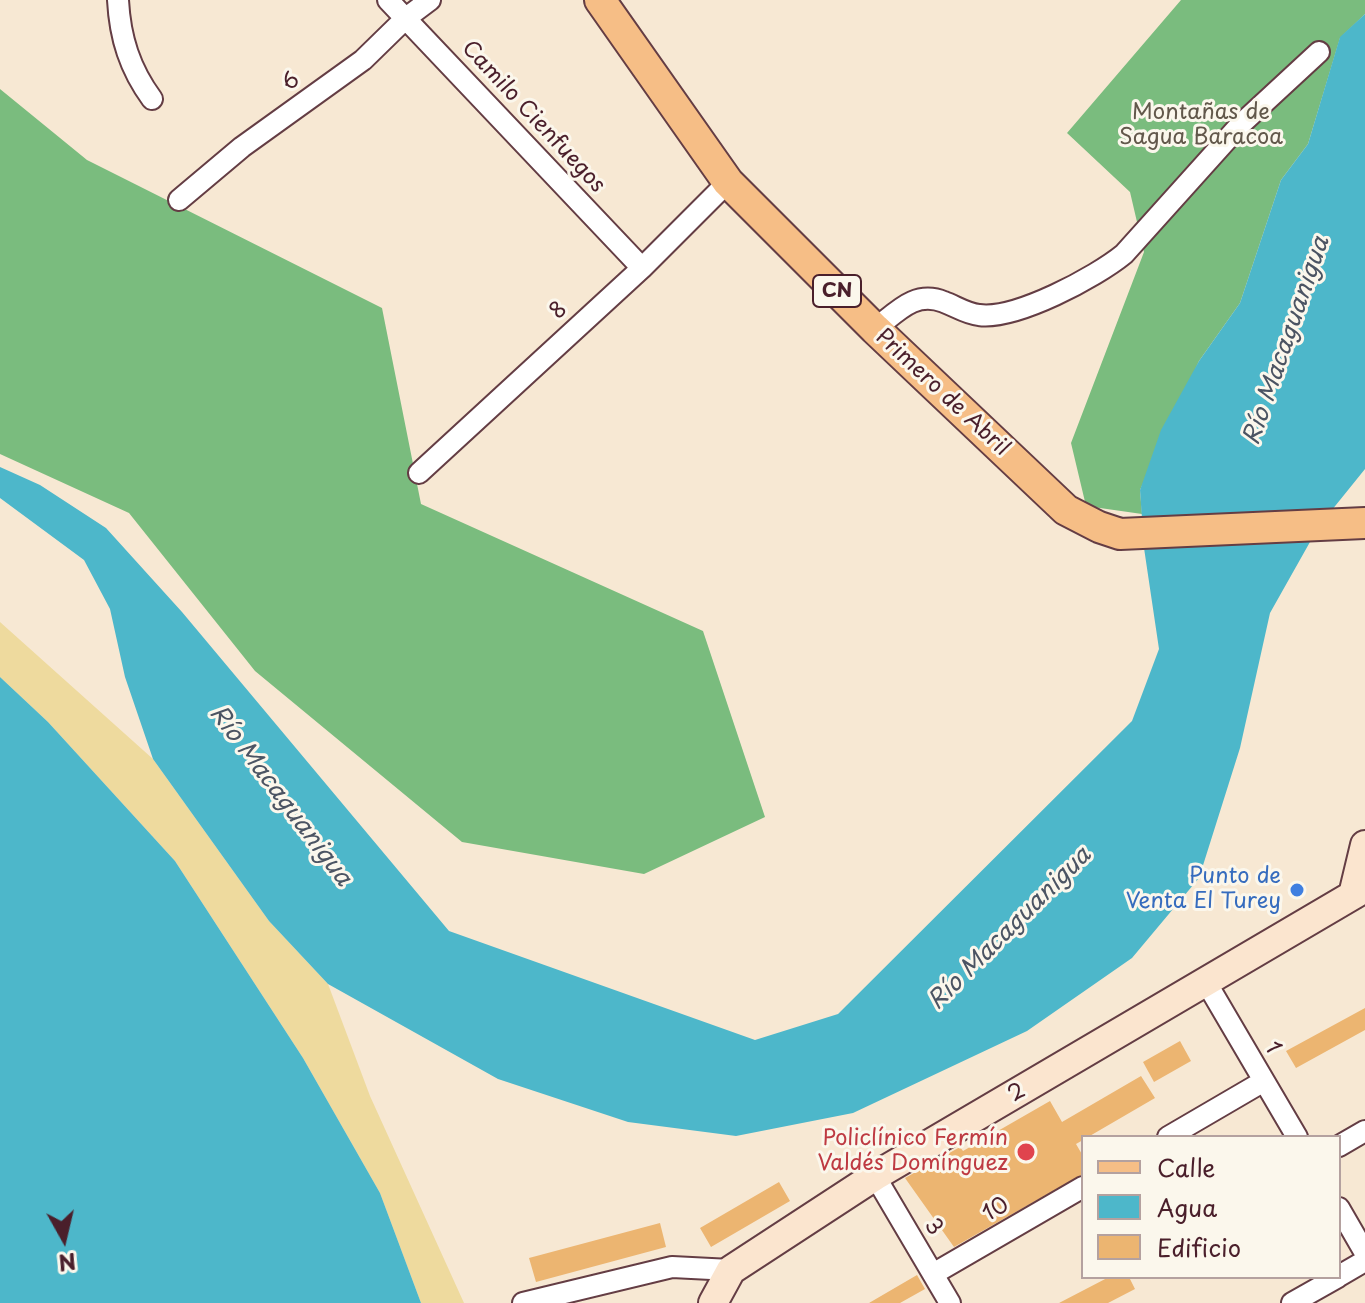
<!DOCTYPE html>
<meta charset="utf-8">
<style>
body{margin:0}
#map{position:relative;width:1365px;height:1303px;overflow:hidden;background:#f7e8d3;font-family:"Playpen Sans",sans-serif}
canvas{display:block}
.legend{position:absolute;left:1081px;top:1135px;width:260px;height:144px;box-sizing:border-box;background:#fbf7ec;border:2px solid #b4a19f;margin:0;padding:10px 14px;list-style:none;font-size:24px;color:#4a1f2b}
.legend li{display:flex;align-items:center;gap:16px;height:40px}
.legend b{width:40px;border:2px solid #b4a19f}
.north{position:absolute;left:24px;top:1199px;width:80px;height:80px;-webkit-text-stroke:6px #fbf7ec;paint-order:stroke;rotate:172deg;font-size:22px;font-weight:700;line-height:32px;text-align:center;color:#4a1f2b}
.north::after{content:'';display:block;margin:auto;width:28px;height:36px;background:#4a1f2b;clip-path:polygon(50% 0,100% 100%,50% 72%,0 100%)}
</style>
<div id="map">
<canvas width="1365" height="1303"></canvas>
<ul class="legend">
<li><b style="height:10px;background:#f6be86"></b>Calle</li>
<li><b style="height:22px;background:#4db7ca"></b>Agua</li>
<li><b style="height:22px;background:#ecb571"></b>Edificio</li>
</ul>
<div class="north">N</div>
</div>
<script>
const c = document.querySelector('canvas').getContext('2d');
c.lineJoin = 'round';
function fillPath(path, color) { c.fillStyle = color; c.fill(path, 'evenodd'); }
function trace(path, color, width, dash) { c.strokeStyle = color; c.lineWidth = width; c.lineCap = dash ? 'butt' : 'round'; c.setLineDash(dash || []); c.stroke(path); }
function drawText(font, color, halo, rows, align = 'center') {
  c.font = font + ' "Playpen Sans",sans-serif'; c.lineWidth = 6; c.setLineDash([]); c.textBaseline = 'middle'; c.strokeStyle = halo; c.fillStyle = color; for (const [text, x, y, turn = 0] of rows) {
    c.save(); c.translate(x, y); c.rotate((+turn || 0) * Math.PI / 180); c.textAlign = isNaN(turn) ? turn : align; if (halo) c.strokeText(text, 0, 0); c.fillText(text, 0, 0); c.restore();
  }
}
fillPath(new Path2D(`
 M1181,0H1365V14L1340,38L1308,144L1281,180L1240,303L1199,361L1140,490L1142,514L1086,506L1071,443L1144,252L1130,192L1067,133Z
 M0,89L87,160L382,308L421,504L703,631L765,817L644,874L462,842L255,671L129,513L0,454Z`), '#7abc7e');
fillPath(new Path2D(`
 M0,622L153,759L269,921L328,984L370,1096L464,1303H421L380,1193L303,1058L175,861L48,722L0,677Z`), '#eeda9e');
fillPath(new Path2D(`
 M1365,14V469L1319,526L1270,613L1240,748L1199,878L1132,958L1027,1031L853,1113L736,1136L628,1122L498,1079L328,984L269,921L153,759L125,677L110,609L84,560L0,498V467L40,485L106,528L182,612L449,931L755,1040L838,1014L1132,721L1159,649L1144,548L1140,490L1161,430L1199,361L1240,303L1281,180L1308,144L1340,37Z
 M0,677L48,722L175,861L303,1058L380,1193L421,1303H0Z`), '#4db7ca');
fillPath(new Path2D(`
 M1365,1008V1030L1296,1068L1286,1051Z
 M1180,1041L1191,1061L1154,1082L1143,1062Z
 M1141,1076L1155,1098L1088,1137H1083V1140L1076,1144L1083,1156V1174L954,1247L905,1178L960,1147L963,1151L1050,1101L1062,1122Z
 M779,1182L790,1201L711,1247L700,1228Z
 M660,1223L666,1247L536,1282L529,1258Z
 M917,1275L925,1289L900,1303H869Z
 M1109,1277H1129L1135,1289L1108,1303H1059Z`), '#ecb571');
const minor = new Path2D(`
 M118,0C120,38 130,69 152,99
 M388,0L642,268
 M179,200L242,147L363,60L406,18L430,0
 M875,329C897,312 915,290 944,302C955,306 967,314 979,315C1016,320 1096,277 1124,254L1240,125L1319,52
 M419,473L642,268L728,182
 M1206,982L1297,1137
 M1168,1137L1264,1081
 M1339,1146L1365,1131
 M875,1176L950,1303
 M1339,1208L1365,1253
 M933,1274L1083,1187
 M1339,1276L1365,1261
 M523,1303L672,1267L731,1270
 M1292,1303L1338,1277`);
const secondary = new Path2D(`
 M1353,895L1365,845
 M713,1303L731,1270L875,1176L1365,888`);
const primary = new Path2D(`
 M600,0L728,182L875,329L1066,510L1099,527L1120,534L1365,523`);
trace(minor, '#643d44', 24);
trace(secondary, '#643d44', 32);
trace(primary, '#643d44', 34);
trace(minor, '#fff', 20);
trace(secondary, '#fbe5cf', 28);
trace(primary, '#f6be86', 30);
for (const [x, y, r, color] of [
 [1297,890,8,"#3f7fe0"],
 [1026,1152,10,"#e0444e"]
]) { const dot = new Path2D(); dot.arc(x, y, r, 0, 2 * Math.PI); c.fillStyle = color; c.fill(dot); trace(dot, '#fbf7ec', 3); }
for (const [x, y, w] of [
 [837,291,48]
]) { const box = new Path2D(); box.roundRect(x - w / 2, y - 16, w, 32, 6); c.fillStyle = '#fbf7ec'; c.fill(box); trace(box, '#4a1f2b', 2); }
drawText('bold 20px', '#4a1f2b', null, [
 ["CN",837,291]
]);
drawText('22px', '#4a1f2b', '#fbf7ec', [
 ["6",291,82,-35],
 ["Camilo Cienfuegos",533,117,47],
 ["8",559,311,-43],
 ["Primero de Abril",942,393,43],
 ["1",1272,1048,60],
 ["2",1017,1093,-30],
 ["10",996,1210,-30],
 ["3",933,1227,59]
]);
drawText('22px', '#62584b', '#fbf7ec', [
 ["Montañas de",1201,113],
 ["Sagua Baracoa",1201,138]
]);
drawText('22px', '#366cbe', '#fbf7ec', [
 ["Punto de",1281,877],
 ["Venta El Turey",1281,902]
], 'right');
drawText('22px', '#be3a42', '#fbf7ec', [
 ["Policlínico Fermín",1008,1139],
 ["Valdés Domínguez",1008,1164]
], 'right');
drawText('italic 24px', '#4b5463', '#fbf7ec', [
 ["Río Macaguanigua",1287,341,-71],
 ["Río Macaguanigua",280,796,53],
 ["Río Macaguanigua",1010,929,-45]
]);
</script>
